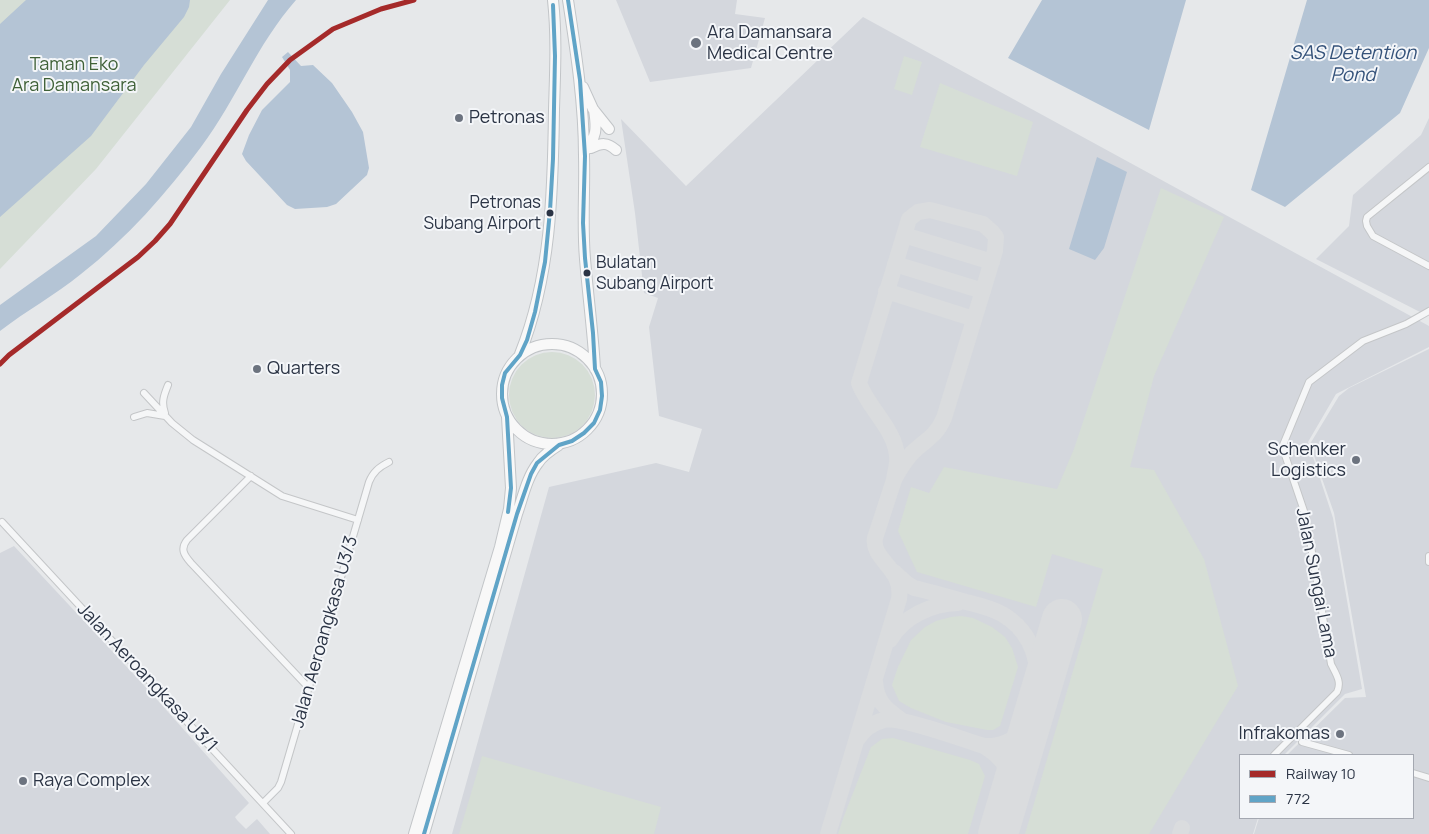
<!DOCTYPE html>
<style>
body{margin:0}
#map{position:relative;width:1429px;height:834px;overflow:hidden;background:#e6e8ea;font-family:Manrope,sans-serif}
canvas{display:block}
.legend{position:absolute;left:1239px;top:754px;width:175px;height:65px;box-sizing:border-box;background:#f4f6f9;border:1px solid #a4a8b1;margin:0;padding:6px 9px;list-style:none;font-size:15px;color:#2b3445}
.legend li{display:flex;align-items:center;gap:10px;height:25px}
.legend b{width:25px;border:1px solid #a4a8b1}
</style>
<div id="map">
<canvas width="1429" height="834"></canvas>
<ul class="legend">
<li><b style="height:6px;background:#a52a2a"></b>Railway 10</li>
<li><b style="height:6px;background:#60a4c7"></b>772</li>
</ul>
</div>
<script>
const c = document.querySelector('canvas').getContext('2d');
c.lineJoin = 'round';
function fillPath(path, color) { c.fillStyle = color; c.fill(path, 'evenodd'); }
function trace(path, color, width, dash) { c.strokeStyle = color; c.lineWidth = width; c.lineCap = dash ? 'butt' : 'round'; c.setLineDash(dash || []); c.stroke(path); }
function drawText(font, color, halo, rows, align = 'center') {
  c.font = font + ' Manrope,sans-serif'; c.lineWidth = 4; c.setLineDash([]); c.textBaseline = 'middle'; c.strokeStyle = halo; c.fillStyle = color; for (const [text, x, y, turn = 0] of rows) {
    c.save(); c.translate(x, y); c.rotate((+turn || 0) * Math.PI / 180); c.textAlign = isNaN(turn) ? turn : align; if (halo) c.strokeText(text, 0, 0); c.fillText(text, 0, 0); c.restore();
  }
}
fillPath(new Path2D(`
 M616,0H737L735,14L765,18L751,68L650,82Z
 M863,17L1429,326V347L1336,394L1308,442L1333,518L1362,689L1345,694L1284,755H1240V818H1258L1253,834H452L549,487L656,463L689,472L702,429L659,416L649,327L658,298L644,293L635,213L621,119L686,186Z
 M1429,118V308L1420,312L1316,259L1349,226L1353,195L1421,135Z
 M1429,349V834H1254L1259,818H1413V755H1287L1345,698L1366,697L1334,513L1310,444L1339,396L1349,388Z
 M14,546L152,694L249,803L235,817L237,820L246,829L257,819L270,834H0V553Z`), '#d4d7dd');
fillPath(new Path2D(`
 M0,0H230L96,169L0,269Z
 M904,56L922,62L912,95L894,89Z
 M940,83L1033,122L1017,176L920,147Z
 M1161,188L1224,217L1154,376L1130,467L1154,470L1204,559L1238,686L1149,834H1025L1103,569L1052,554L1036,607L917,572L898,531L911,487L929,493L944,467L1057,489L1074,449Z
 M509 395a43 43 0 1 1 86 0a43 43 0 1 1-86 0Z
 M961,616L973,618L992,627L1005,637L1012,648L1018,667L1000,726L993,730H987L946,722L911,708L899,701L892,685L898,667L911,640L925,627L936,621L951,617Z
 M893,738L970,760L979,764L985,776L968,834H838L844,816L871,747L882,739Z
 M482,756L661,807L654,834H459Z`), '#d6ded6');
fillPath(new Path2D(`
 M26,0H190L189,7L184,17L144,65L91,136L0,217V24Z
 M268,0H296C257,44 236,100 201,147C166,194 127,238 81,274C55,295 26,311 0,331V305L96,236L146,184L191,127L221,74Z
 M1042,0H1186L1149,130L1008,58Z
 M1307,0H1429V48L1400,113L1285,207L1251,190Z
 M288,52L301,66L313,65L332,83L352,112L363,132L369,168L367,175L336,204L327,207L295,209L287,205L246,161L242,154L249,135L262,110L290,82V70L282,57Z
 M1097,157L1127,172L1104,248L1095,260L1069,249Z`), '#b4c4d5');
trace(new Path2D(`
 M904,235L992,262
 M895,264L983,291
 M886,291L974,319
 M894,572L906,583L914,588C932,592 949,597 966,602C978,605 991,608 1002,614C1035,633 1041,668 1037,701
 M890,640C904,616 931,604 958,603
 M875,681C876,701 885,708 901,720
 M857,740C863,730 872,723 884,720C901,716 964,740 984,746C1006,760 1009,769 1010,794
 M984,746C1002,747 1015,739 1029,728
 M828,834L899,599C904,568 871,560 875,538L894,480C899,470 905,461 912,453C926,439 935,438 944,418L995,251L996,237L992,232L983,224L930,210L918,212L909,219L859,383C868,408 895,429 897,456C898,464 895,472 894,480
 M1180,834L1182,828`), '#dadcde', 16);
trace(new Path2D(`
 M998,834L1062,619`), '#dadcde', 40);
const street = new Path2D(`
 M1429,167L1367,217L1366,221L1367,226L1373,236L1429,266
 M144,393L172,423L193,440L282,496L358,520
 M165,413C161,402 164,395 168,385
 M134,417L147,413L165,416
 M251,476L187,540C180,549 184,555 191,563L308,687
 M2,522L291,834
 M1429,556V562
 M1302,742L1349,755
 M1274,755L1337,692C1342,682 1336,674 1331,664L1306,517L1283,449V445L1309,382L1363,341L1406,324L1429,311
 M1413,773L1429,778
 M263,803L278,788L281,782L369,482C373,472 379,467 389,462`);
const primary = new Path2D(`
 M568,0C576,52 584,103 584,156C585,190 582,224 585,259C588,296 593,332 595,369
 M583,87L593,109L609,129
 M591,148C602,143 607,142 616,150
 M584,152C597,137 597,129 594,110
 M502 394a50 50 0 1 1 100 0a50 50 0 1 1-100 0Z
 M520,354C551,277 553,192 554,110C555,74 557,37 553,0
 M414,834L500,547L509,509L511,488L507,417
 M424,834L517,514C523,497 527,477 538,463C543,455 551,450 559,445`);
trace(street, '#c4c6c8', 8);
trace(primary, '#c2c5c8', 12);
trace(street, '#f5f6f7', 6);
trace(primary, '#f8f8f8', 10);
trace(new Path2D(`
 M508,512L511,488L507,417L502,398V385L505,373L520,355L527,340L535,312L545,262L550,211L553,159L555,56L553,5
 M424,834L517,514L531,474L537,463L559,445L572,441L584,433L594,423L600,410L602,396L601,382L595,369L593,333L585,258L583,223L585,156L580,80L568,0`), '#60a4c7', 4);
trace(new Path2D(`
 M0,364L9,355L138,257L155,241L170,224L247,110L267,84L290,60L333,29L381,9L414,0`), '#a52a2a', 5);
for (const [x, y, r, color] of [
 [696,43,6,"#6c737f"],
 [459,118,5,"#6c737f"],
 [550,213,4.5,"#2b3445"],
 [587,273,4.5,"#2b3445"],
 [257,369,5,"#6c737f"],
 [1356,460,5,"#6c737f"],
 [1340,734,5,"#6c737f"],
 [23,781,5,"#6c737f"]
]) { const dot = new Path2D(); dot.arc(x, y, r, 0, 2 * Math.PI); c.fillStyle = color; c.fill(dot); trace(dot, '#f4f6f9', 2); }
drawText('17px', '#2b3445', '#f4f6f9', [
 ["Petronas",541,203],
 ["Subang Airport",541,224],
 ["Bulatan",596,263,"left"],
 ["Subang Airport",596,284,"left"]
], 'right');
drawText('18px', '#2b3445', '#f4f6f9', [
 ["Ara Damansara",707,33],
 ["Medical Centre",707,54],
 ["Petronas",469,118],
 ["Quarters",267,369],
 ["Schenker",1346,450,"right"],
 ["Logistics",1346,471,"right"],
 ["Infrakomas",1330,734,"right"],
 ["Raya Complex",33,781]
], 'left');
drawText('18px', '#3f6138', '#f4f6f9', [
 ["Taman Eko",74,65],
 ["Ara Damansara",74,86]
]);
drawText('18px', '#2b3445', '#f4f6f9', [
 ["Jalan Sungai Lama",1316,583,79],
 ["Jalan Aeroangkasa U3/3",325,632,-74],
 ["Jalan Aeroangkasa U3/1",147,678,47]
]);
drawText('italic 19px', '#34527a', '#f4f6f9', [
 ["SAS Detention",1353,54],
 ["Pond",1353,76]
]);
</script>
